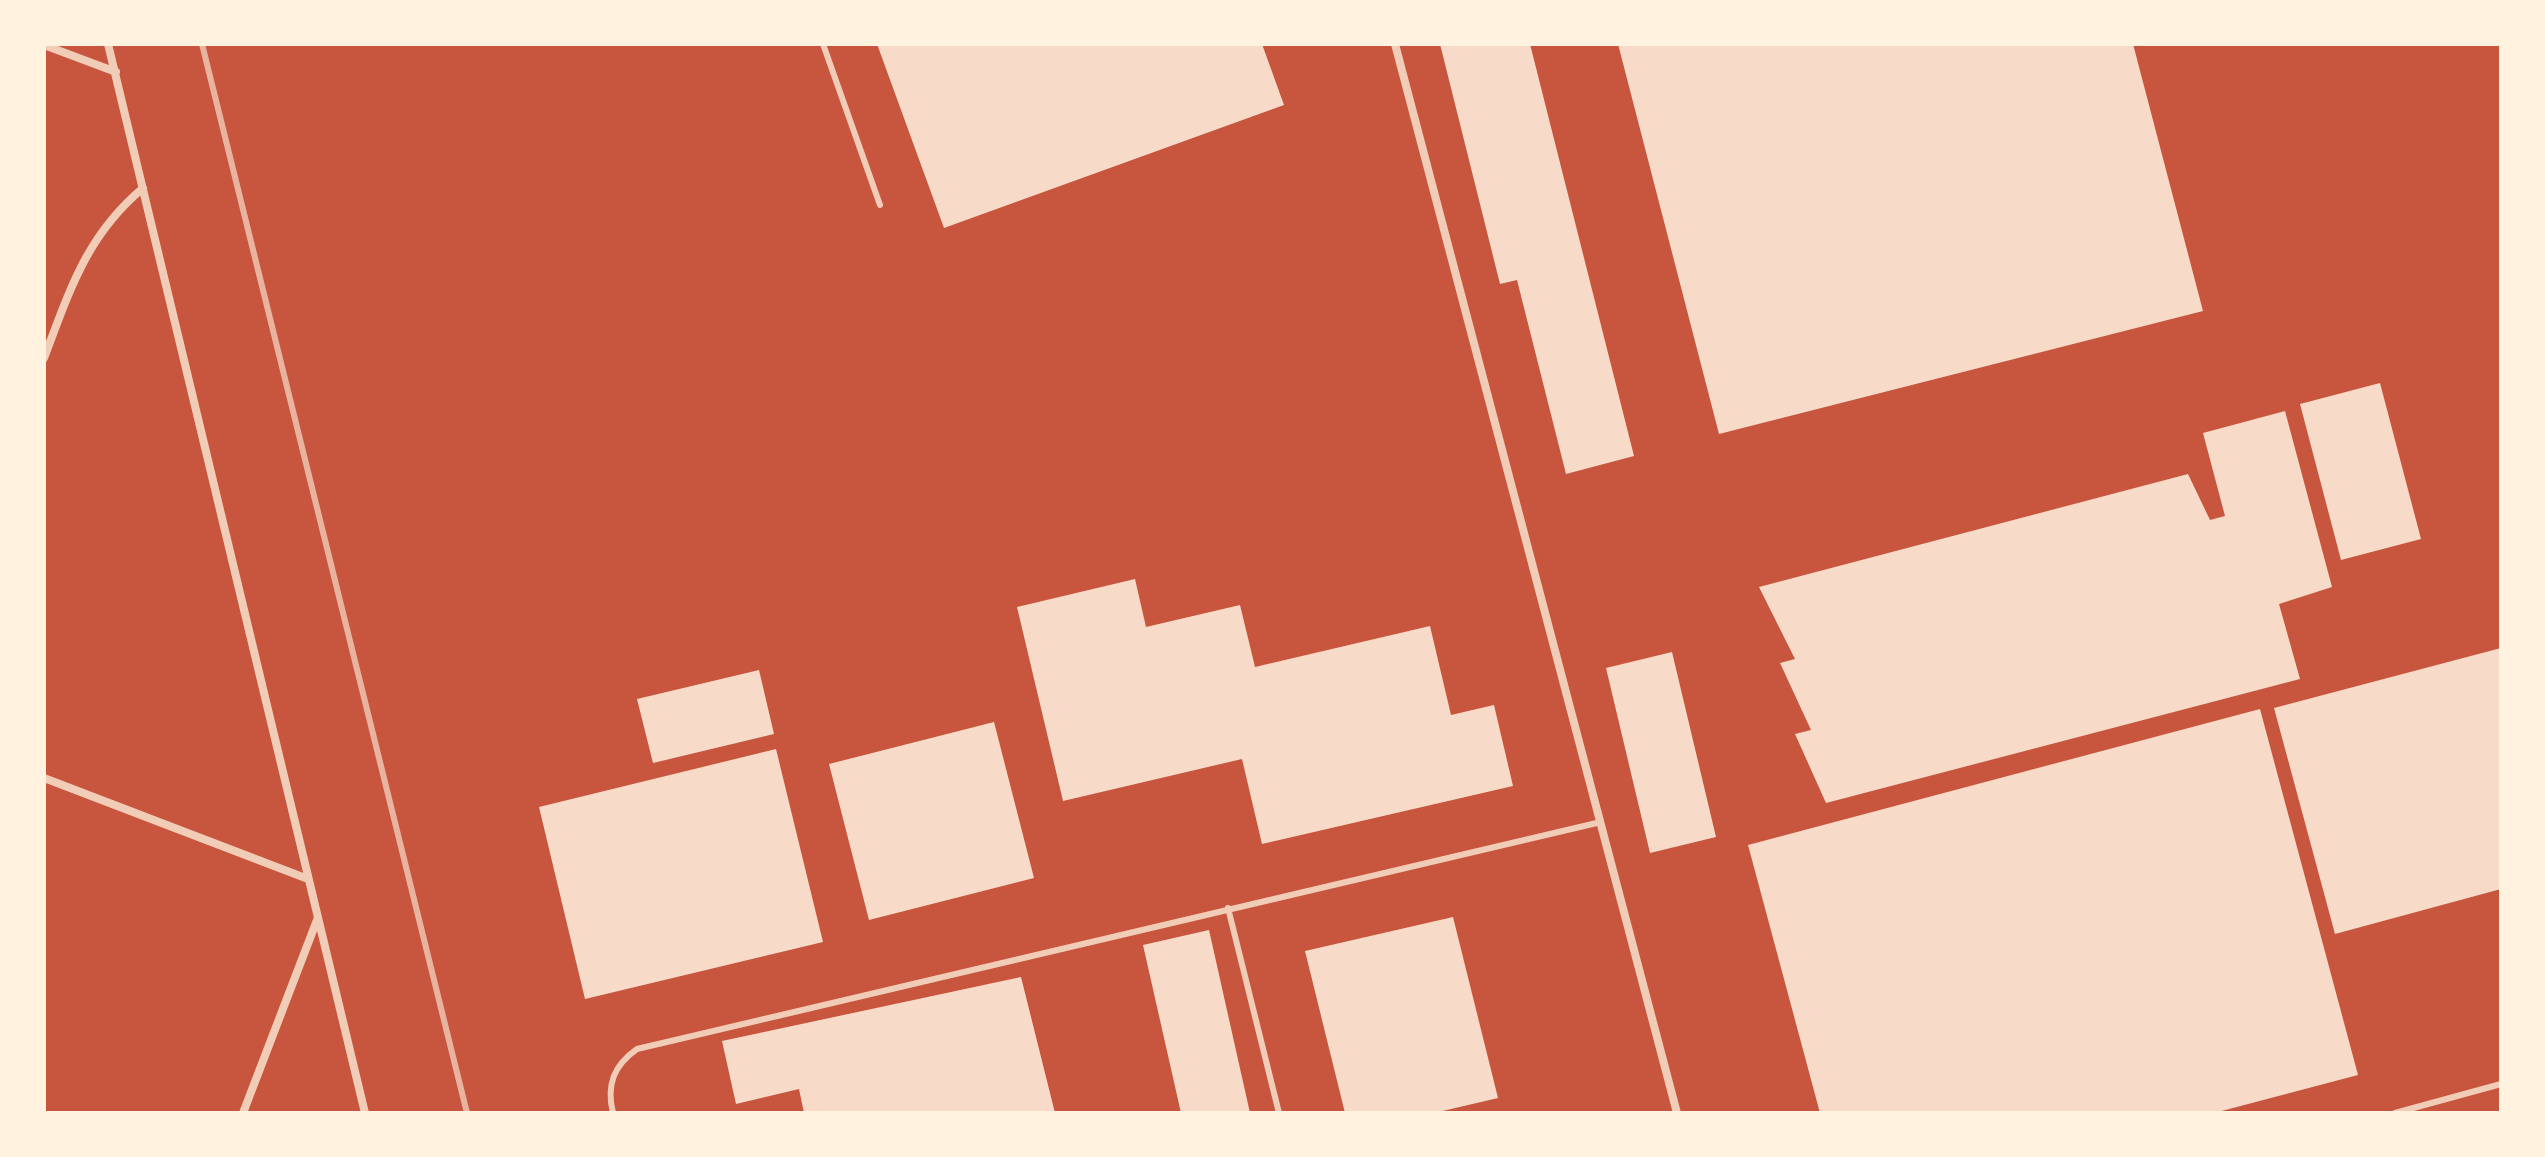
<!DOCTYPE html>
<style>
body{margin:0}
#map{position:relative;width:2545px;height:1157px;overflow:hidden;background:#c8553d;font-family:"DM Sans",sans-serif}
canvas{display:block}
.frame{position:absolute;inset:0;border:46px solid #fff3e0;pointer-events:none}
</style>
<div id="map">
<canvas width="2545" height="1157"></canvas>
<div class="frame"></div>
</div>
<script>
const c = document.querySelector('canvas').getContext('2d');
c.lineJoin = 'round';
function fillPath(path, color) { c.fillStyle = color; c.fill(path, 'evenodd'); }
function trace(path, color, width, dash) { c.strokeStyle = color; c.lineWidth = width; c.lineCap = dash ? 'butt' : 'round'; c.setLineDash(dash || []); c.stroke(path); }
fillPath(new Path2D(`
 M877,44H1262L1284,105L944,228Z
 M1440,44H1530L1634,456L1566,474L1517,280L1500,284Z
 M1618,44H2133L2203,311L1719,434Z
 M2380,383L2421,539L2341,560L2300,404Z
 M2285,411L2332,587L2279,604L2300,679L1826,803L1795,734L1811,730L1780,663L1795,659L1759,587L2188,474L2210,520L2225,516L2203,433Z
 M1135,579L1146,627L1240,605L1255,667L1430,626L1451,715L1494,705L1513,786L1262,844L1242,759L1063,801L1017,607Z
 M2501,648V889L2335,934L2274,708Z
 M1672,652L1716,837L1650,853L1606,668Z
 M759,670L774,734L653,763L637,699Z
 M2260,709L2358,1075L2214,1113H1820L1748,845Z
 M994,722L1034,878L869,920L829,764Z
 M776,749L823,942L585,999L539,807Z
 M1453,917L1498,1098L1434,1113H1345L1305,951Z
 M1209,930L1250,1113H1181L1143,945Z
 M1021,977L1055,1113H804L799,1089L736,1104L722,1041Z`), '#f7dbc8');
trace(new Path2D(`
 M823,44L880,205
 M1228,908L1279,1113
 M613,1113C606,1085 614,1065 637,1049L1601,822
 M2395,1113L2501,1084`), '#f1ccb7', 6);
trace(new Path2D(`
 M108,44L365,1113
 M1395,44L1677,1113
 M44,45L116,72
 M44,358C70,290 86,236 143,188
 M44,778L308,879
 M243,1113L317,920`), '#f1ccb7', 8);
trace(new Path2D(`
 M202,44L467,1113`), '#e9b49f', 6);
</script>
